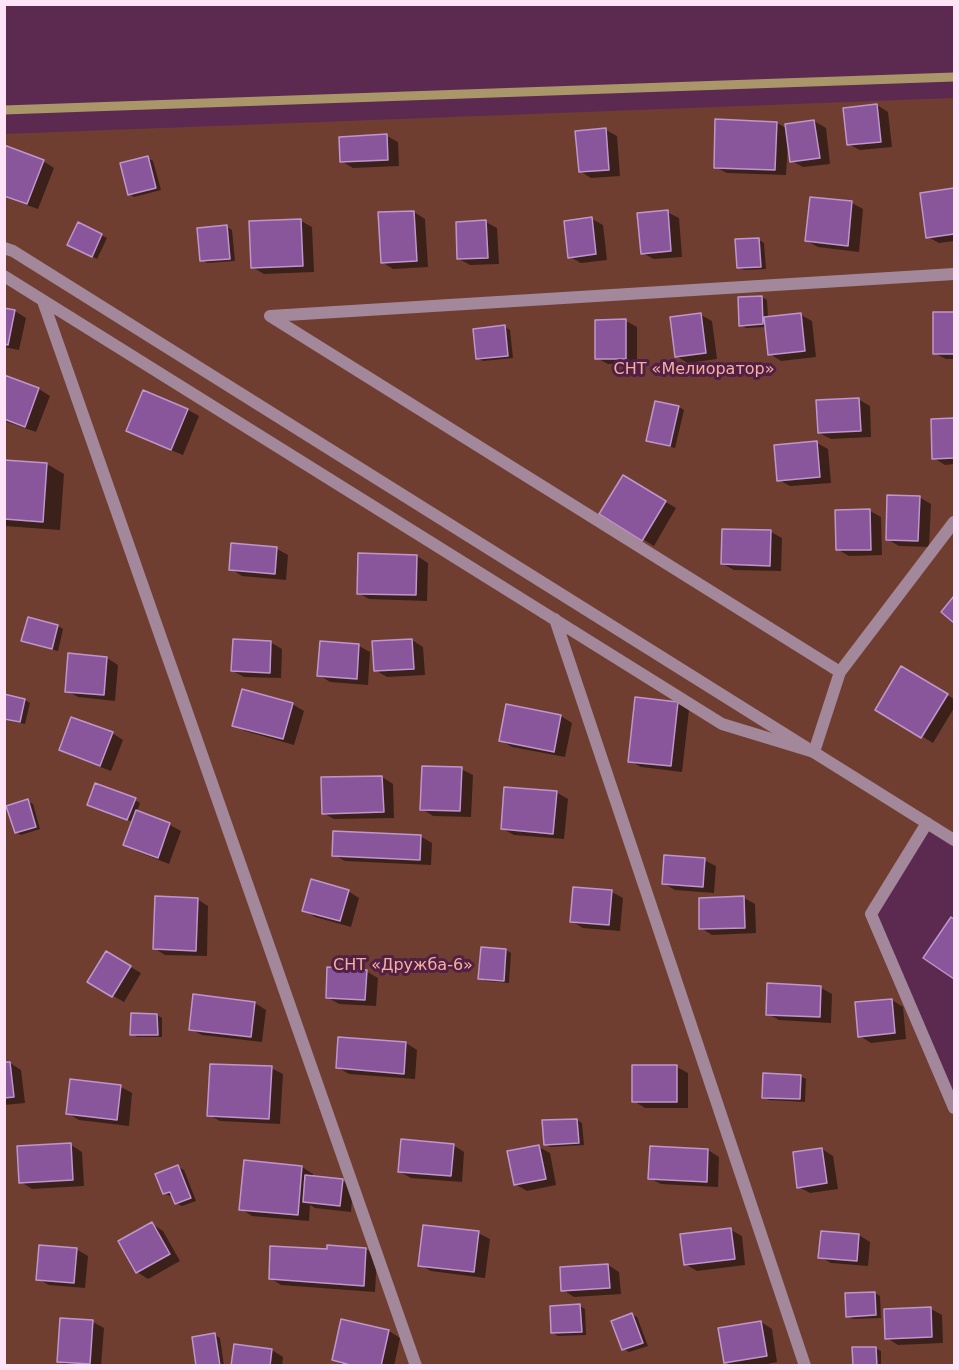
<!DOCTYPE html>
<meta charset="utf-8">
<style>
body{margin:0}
#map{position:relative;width:959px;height:1370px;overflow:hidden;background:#5c2a50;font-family:"DejaVu Sans",sans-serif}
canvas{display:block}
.frame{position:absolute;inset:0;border:6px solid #fee4f6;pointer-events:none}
</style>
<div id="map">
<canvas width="959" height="1370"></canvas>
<div class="frame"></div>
</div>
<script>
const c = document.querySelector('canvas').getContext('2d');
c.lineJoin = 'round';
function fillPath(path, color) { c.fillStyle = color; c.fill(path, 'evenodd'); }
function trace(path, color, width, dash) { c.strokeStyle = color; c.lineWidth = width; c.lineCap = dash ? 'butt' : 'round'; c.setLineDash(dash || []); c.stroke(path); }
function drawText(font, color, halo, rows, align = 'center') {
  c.font = font + ' "DejaVu Sans",sans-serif'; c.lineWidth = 6; c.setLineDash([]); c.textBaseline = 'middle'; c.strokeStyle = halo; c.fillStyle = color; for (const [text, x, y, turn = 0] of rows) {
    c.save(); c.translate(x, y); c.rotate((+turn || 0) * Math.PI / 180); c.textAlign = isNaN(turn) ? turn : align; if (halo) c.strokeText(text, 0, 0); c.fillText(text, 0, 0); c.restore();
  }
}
fillPath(new Path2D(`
 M954,98V840L927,823L871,914L954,1108V1365H5L4,134Z`), '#703e30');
fillPath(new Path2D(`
 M877,105L888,112L892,147L860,150L848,144Z
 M814,121L826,128L830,164L803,167L792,161L788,143L786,175L727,173L715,167L777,123L788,129Z
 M606,130L617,136L620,176L591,178L580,171Z
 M387,136L398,142L399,166L353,168L341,161Z
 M4,146L43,161L54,168L38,209L4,197Z
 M148,158L153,161L161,190L134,197L129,194Z
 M954,190V241L939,243L928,237L922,194Z
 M812,198L852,203L863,209L859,252L818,247L807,241Z
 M414,212L425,219L428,267L393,269L382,262L380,214Z
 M667,212L679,218L682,257L654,259L642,253Z
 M592,219L603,225L607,260L581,263L570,257Z
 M301,221L312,227L314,272L264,274L252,267Z
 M486,222L497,228L499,264L470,265L459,259Z
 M78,224L107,238L97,259L74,248Z
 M227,227L232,230L235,261L207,263L202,260Z
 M759,240L764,243L766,269L744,270L738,267Z
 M762,297L767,300L768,318L801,315L812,321L816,357L781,361L770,354L767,327L746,328L740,325Z
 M4,309L15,311L26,318L19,350L4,347Z
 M954,313V359H946L934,353V314Z
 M701,315L712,321L717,359L688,363L676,356Z
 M626,321L637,327V364H608L597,358Z
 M505,327L510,330L513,358L483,361L477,358Z
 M4,377L39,389L50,396L36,432L4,421Z
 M858,399L870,406L871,437L831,439L819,433Z
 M656,402L679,407L684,410L675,448L653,443L648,440Z
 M188,410L199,416L183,455L139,437L128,431Z
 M954,420V464L945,465L934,458L932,421Z
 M817,443L828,449L831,483L790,486L779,480Z
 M4,461L47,464L64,474L60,530L4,526Z
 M623,477L676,508L654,546L601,514Z
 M919,497L931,504L929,547L899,546L887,539Z
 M870,511L881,517L882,555L849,556L837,549Z
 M771,532L782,538L781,571L734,570L723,564Z
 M277,549L288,555L286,580L242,576L231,569Z
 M417,556L428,563L427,601L369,599L358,593Z
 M29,619L58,626L63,629L58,651L28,643L23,640Z
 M412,640L423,647L425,675L387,677L375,670Z
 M270,642L282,649L281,678L244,677L233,671Z
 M359,646L370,652L368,685L330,682L319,675Z
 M70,655L107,658L118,665L115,701L78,697L67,691Z
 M902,668L954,699V708L933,743L877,709Z
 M4,696L25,700L30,703L25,724L4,720Z
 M678,703L689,710L682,772L641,767L630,761Z
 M292,704L304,711L294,745L245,731L234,725Z
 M561,716L572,723L565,757L512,747L500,740Z
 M112,733L123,740L111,771L72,756L61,750Z
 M461,769L473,775L471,817L433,816L422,809Z
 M382,777L393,784L394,818L334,819L323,813Z
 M556,792L568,799L564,839L514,835L503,829Z
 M135,800L140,803L137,812L170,825L181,831L169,864L136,851L125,844L133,822L94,807Z
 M27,801L33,804L40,829L21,835L16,832Z
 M420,836L432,843L431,865L345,861L334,855Z
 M704,860L716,866L714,893L675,890L663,883Z
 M348,891L359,898L351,927L315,917L304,910Z
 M612,892L623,898L620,931L583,928L571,921Z
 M744,898L755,904L756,933L712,935L701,928Z
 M197,899L208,906L207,956L165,955L154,948Z
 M952,919L954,920V977L925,957Z
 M506,950L511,953L509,983L485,981L480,978Z
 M106,953L141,973L124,1002L89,982Z
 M366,971L378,978L376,1006L339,1004L327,997Z
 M821,988L832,994L831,1023L779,1020L768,1014Z
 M892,1000L903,1007L906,1039L871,1043L860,1036Z
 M255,1003L266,1010L262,1042L202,1035L190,1029Z
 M157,1015L162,1018V1037H137L132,1034Z
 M406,1043L417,1050L415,1079L349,1074L337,1067Z
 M10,1063L21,1070L25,1103L4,1105V1064Z
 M677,1067L688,1073V1108H645L634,1101Z
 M271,1068L283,1074L280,1124L220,1121L209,1115Z
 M800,1076L806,1079L805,1102L769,1100L763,1097Z
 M71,1081L121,1087L132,1093L129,1126L79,1120L67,1113Z
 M577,1120L582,1123L584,1145L550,1147L545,1144Z
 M71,1145L82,1152L84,1186L32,1189L21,1182Z
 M453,1145L464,1152L462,1182L411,1178L400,1172Z
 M539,1147L550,1153L556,1185L527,1191L515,1184Z
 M822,1149L833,1156L838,1189L810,1193L799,1187Z
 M708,1150L719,1157L718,1187L661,1184L649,1178Z
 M178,1167L184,1170L196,1201L182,1206L176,1203L173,1195L170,1196L164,1193Z
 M302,1167L313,1174V1177L342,1180L353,1187L351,1212L315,1208L310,1205L309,1221L252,1216L241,1209Z
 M152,1224L163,1231L180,1261L148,1279L137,1272Z
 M731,1230L742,1236L745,1265L697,1271L685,1264Z
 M822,1232L859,1235L870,1242L868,1266L831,1263L820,1257Z
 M478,1233L490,1239L485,1278L431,1271L420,1265Z
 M76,1249L88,1256L85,1288L49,1285L38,1279Z
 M366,1249L377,1256L375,1292L281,1285L270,1278L328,1251Z
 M608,1265L619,1272L621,1294L574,1297L563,1290Z
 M875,1293L880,1296L881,1318L853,1319L847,1316Z
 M580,1306L585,1309L586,1335L558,1336L553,1333Z
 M931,1309L942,1315L943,1343L898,1345L887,1338Z
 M631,1314L637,1317L648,1346L629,1352L624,1349Z
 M93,1322L104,1328L101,1366H67L59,1361Z
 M761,1322L772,1329L777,1362L757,1366H731L726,1362Z
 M389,1331L400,1338L394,1366H344L334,1360Z
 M215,1335L220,1338L224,1366H198Z
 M235,1346L272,1350L283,1357L282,1366H233Z
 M875,1348L881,1351V1366H855Z`), '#0007');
trace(new Path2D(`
 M4,110L954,77`), '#aa9769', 9);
const building = new Path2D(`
 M877,104L881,142L847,145L843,108Z
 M715,119L777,122L775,170L714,168Z
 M814,120L820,158L790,162L785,124Z
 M606,128L609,170L579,172L575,131Z
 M387,134L388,160L340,162L339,137Z
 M4,145L44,160L27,204L4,196Z
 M148,156L156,188L128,195L120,163Z
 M954,188V234L926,238L920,193Z
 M810,197L852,201L848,246L805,241Z
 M668,210L671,251L641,254L637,213Z
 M414,211L417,261L381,263L378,212Z
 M592,217L596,254L568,258L564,221Z
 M301,219L303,266L251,268L249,221Z
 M486,220L488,258L457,259L456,222Z
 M78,222L102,234L92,257L67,245Z
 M227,225L230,259L200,261L197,228Z
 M759,238L761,267L737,268L735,239Z
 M762,296L763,324L739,326L738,297Z
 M4,308L15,310L8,345L4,344Z
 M933,312H954V354H933Z
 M701,313L706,353L675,357L670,317Z
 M801,313L805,351L768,355L764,317Z
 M626,319V359H595V320Z
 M505,325L508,356L476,359L473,329Z
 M4,375L39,388L25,427L4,419Z
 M143,390L188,409L171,450L126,431Z
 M859,398L861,431L818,433L816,400Z
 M655,401L679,406L670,446L646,441Z
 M954,418V458L932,459L931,419Z
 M817,441L820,477L777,481L774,445Z
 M4,460L47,463L43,522L4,519Z
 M623,475L666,501L642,541L599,514Z
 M887,495L920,496L918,541L886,540Z
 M870,509L871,550H836L835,510Z
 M722,529L771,530L770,566L721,564Z
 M231,543L277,547L275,574L229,570Z
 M358,553L417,555L416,595L357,594Z
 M954,596V623L941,612Z
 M28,617L58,625L52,649L21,641Z
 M233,639L271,641L270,673L231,671Z
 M412,639L414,669L374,671L372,641Z
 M320,641L359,644L357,679L317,676Z
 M68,653L107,657L104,695L65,692Z
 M901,666L948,694L921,738L875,710Z
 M242,689L293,703L283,739L232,726Z
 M4,694L25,699L20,722L4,719Z
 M635,697L678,702L671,766L628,762Z
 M506,704L561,715L554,752L499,741Z
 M71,717L113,732L100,766L59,750Z
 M422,766L462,767L460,811L420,810Z
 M382,776L384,812L322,814L321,777Z
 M95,783L136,798L127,820L87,805Z
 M504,787L557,791L553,834L501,829Z
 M28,799L36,827L15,833L6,806Z
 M136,810L170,823L158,858L123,845Z
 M333,831L421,835L420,860L332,856Z
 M664,855L705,858L703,887L662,884Z
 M311,879L349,890L340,921L302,911Z
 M573,887L612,890L609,925L570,922Z
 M155,896L198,898L196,951L153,949Z
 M744,896L745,928L699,929V898Z
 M951,917L954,919V979L923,958Z
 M481,947L506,949L504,981L478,979Z
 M106,951L131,966L112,997L87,982Z
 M327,967L367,970L365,1000L326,998Z
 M767,983L821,986L820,1017L766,1015Z
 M193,994L255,1002L251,1037L189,1030Z
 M892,999L895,1033L858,1037L855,1002Z
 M131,1013L157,1014L158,1035H130Z
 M338,1037L406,1042L404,1074L336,1068Z
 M4,1062H10L14,1097L4,1098Z
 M210,1064L272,1066L269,1119L207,1116Z
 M632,1065H677V1102H632Z
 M763,1073L801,1075L800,1099L762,1098Z
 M70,1079L121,1085L117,1120L66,1114Z
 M577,1119L579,1143L544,1145L542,1120Z
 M401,1139L454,1144L451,1176L398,1172Z
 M71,1143L73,1180L19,1183L17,1146Z
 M539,1145L546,1179L514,1185L507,1151Z
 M650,1146L708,1149L707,1182L648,1179Z
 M822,1148L827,1183L797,1188L793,1152Z
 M244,1160L302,1166L298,1215L239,1210Z
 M178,1165L191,1198L175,1204L170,1192L163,1194L155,1174Z
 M305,1175L343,1179L340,1206L303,1202Z
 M152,1222L170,1254L136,1273L118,1241Z
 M423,1225L479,1231L474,1272L418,1266Z
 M731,1228L735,1259L684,1265L680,1234Z
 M821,1231L859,1234L857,1261L818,1258Z
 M39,1245L77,1248L74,1283L36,1280Z
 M327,1245L366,1248L364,1286L269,1279L270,1246L327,1249Z
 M608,1264L610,1288L561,1291L560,1267Z
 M875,1292L876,1315L846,1317L845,1293Z
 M580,1304L582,1332L551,1333L550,1306Z
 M931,1307L932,1337L885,1339L884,1309Z
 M632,1313L643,1343L622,1350L611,1321Z
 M60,1318L93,1320L90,1364L57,1362Z
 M341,1319L389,1330L381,1366H354L332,1360Z
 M761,1321L767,1356L724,1363L718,1328Z
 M215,1333L220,1366H196L192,1337Z
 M234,1344L272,1349L270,1366H231Z
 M852,1347H876L877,1366H853Z`);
fillPath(building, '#89569b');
trace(building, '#be96cd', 1.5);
trace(new Path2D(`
 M4,276L722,724L814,752L840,672L954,522
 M43,301L416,1366
 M555,619L805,1366
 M840,672L270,316L954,274
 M927,823L871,914L954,1108`), '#a2889a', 12);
trace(new Path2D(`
 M4,248L13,251L954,840`), '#a2889a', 12);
drawText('16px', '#f7b09b', '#512046', [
 ["СНТ «Мелиоратор»",694,370],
 ["СНТ «Дружба-6»",403,966]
]);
</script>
